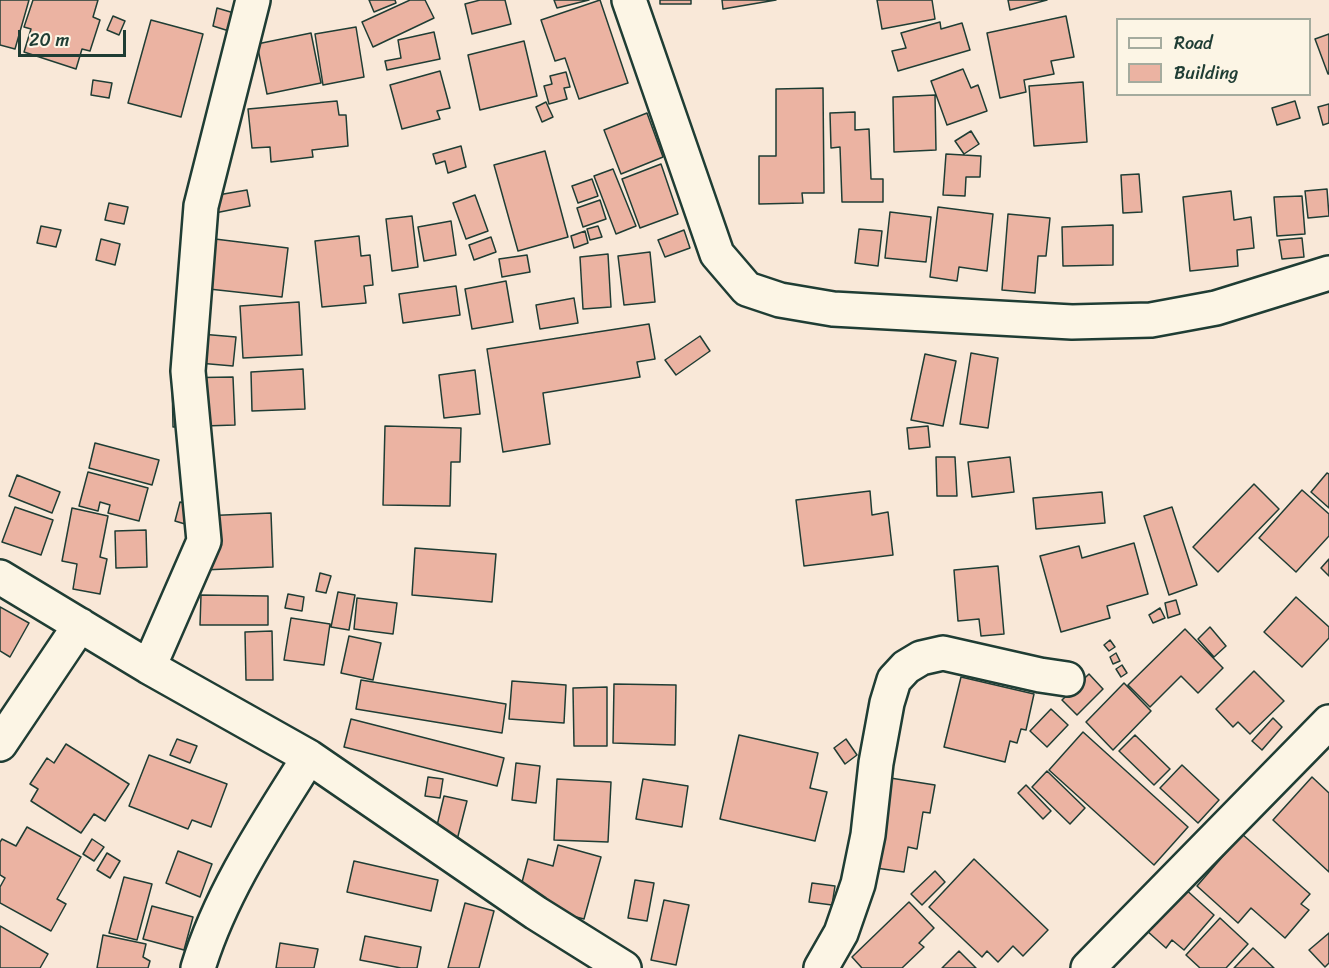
<!DOCTYPE html>
<style>
body{margin:0}
#map{position:relative;width:1329px;height:968px;overflow:hidden;background:#f9e8d8;font-family:Sriracha,sans-serif}
canvas{display:block}
.legend{position:absolute;left:1116px;top:18px;width:195px;height:78px;box-sizing:border-box;background:#fcf5e5;border:2px solid #a4ab9e;margin:0;padding:8px 10px;list-style:none;font-size:18px;color:#1f3d34}
.legend li{display:flex;align-items:center;gap:12px;height:30px}
.legend b{width:30px;border:2px solid #a4ab9e}
.scale{position:absolute;left:18px;top:30px;width:108px;height:27px;box-sizing:border-box;border:3px solid #1f3d34;border-top:0;padding-left:8px;font-size:18px;line-height:21px;white-space:nowrap;color:#1f3d34;-webkit-text-stroke:4px #fcf5e5;paint-order:stroke}
</style>
<div id="map">
<canvas width="1329" height="968"></canvas>
<ul class="legend">
<li><b style="height:8px;background:#fcf5e5"></b>Road</li>
<li><b style="height:16px;background:#ebb3a2"></b>Building</li>
</ul>
<div class="scale">20 m</div>
</div>
<script>
const c = document.querySelector('canvas').getContext('2d');
c.lineJoin = 'round';
function fillPath(path, color) { c.fillStyle = color; c.fill(path, 'evenodd'); }
function trace(path, color, width, dash) { c.strokeStyle = color; c.lineWidth = width; c.lineCap = dash ? 'butt' : 'round'; c.setLineDash(dash || []); c.stroke(path); }
const building = new Path2D(`
 M0,0H29L15,49L0,45Z
 M33,0H98L93,17L100,20L90,51L82,49L76,69L24,52L31,29L24,27Z
 M369,0H395L396,3L374,12Z
 M410,0H425L434,18L373,47L362,22Z
 M480,0H505L511,24L472,34L465,4Z
 M554,0H589L557,8Z
 M600,0L628,83L579,99L565,58L555,61L541,20Z
 M660,0H691V4H660Z
 M722,0H776L723,9Z
 M877,0H932L935,19L882,29Z
 M1008,0H1047L1010,10Z
 M217,8L234,13L229,31L213,26Z
 M113,16L125,21L119,35L107,30Z
 M1066,16L1074,57L1051,61L1054,74L1024,80L1026,92L1000,98L987,33Z
 M151,20L203,34L181,117L128,103Z
 M940,22L941,29L962,23L970,50L898,71L892,51L906,48L901,33Z
 M356,27L364,77L323,85L315,34Z
 M434,32L440,59L387,70L385,61L401,58L398,40Z
 M311,33L321,83L267,94L257,44Z
 M1329,34V74H1328L1315,39Z
 M524,41L537,96L480,110L468,55Z
 M963,69L971,88L978,85L987,111L947,125L931,81Z
 M440,71L450,108L437,111L440,119L402,129L390,85Z
 M566,72L570,87L564,88L567,99L549,104L544,86L552,84L550,76Z
 M93,80L112,83L109,98L91,95Z
 M1083,82L1087,142L1034,146L1029,86Z
 M823,88L824,193H802L803,203L759,204V156H776V89Z
 M935,95L936,150L894,152L893,97Z
 M337,101L339,115H346L348,146L312,150L313,157L271,162L270,147L252,148L248,109Z
 M1295,101L1300,118L1277,125L1272,108Z
 M546,102L553,117L542,122L536,107Z
 M1329,104V123L1323,125L1318,107Z
 M855,112V130L869,129L871,179H883V202H842L840,147L831,148L830,113Z
 M647,113L663,157L621,174L604,130Z
 M971,131L979,144L964,154L955,141Z
 M461,146L466,167L448,173L445,161L436,164L433,154Z
 M545,151L568,237L518,251L494,165Z
 M946,154L981,156L980,177H966L965,196L943,195Z
 M661,164L678,214L640,228L622,179Z
 M613,169L636,226L616,234L594,176Z
 M1139,174L1142,212L1123,213L1121,175Z
 M592,179L598,196L578,203L572,186Z
 M1327,189L1329,216L1308,218L1305,191Z
 M247,190L250,206L215,213L212,196Z
 M1231,191L1234,220L1251,217L1254,248L1237,250L1238,266L1190,271L1183,197Z
 M475,195L488,231L466,239L453,203Z
 M1302,196L1305,234L1277,236L1274,197Z
 M600,200L606,219L583,227L577,208Z
 M109,203L128,207L124,224L105,220Z
 M938,207L993,214L987,271L959,267L957,281L930,277Z
 M890,212L931,217L926,262L885,258Z
 M1008,214L1050,218L1046,256H1038L1035,293L1002,290Z
 M412,216L418,267L392,271L386,219Z
 M451,221L456,255L424,261L418,227Z
 M1113,225V265L1063,266L1062,227Z
 M41,226L61,230L56,247L37,243Z
 M598,226L602,237L590,240L587,229Z
 M859,229L882,231L878,266L855,263Z
 M684,230L690,248L665,257L658,240Z
 M585,231L588,243L574,248L571,236Z
 M359,236L361,256L370,255L373,285L364,286L366,303L322,307L315,241Z
 M491,237L496,252L474,260L469,245Z
 M1302,238L1304,257L1282,259L1279,240Z
 M101,239L120,244L115,265L96,260Z
 M215,239L288,248L282,297L209,289Z
 M650,252L655,302L624,305L618,256Z
 M608,254L611,307L583,309L580,257Z
 M527,255L530,272L502,277L499,259Z
 M506,281L513,322L472,329L465,289Z
 M456,286L460,315L403,323L399,294Z
 M574,298L578,323L540,329L536,305Z
 M299,302L302,355L243,358L240,306Z
 M649,324L655,359L637,362L640,377L543,393L550,444L503,452L487,349Z
 M189,333L236,337L233,366L187,362Z
 M700,336L710,351L676,375L665,360Z
 M971,353L998,358L988,428L960,424Z
 M925,354L956,361L943,426L911,420Z
 M303,369L305,409L252,411L251,372Z
 M475,370L480,414L444,418L439,375Z
 M233,377L235,425L173,427L172,378Z
 M385,426L461,428L460,462H451L450,506L383,505Z
 M928,426L930,447L909,449L907,428Z
 M95,443L159,460L152,485L89,468Z
 M936,457H955L957,496H937Z
 M1010,457L1014,492L972,497L968,462Z
 M88,472L148,488L139,521L108,513L110,505L100,502L98,511L79,506Z
 M1327,473L1329,474V508L1311,492Z
 M17,475L60,492L52,513L9,496Z
 M1254,484L1279,509L1218,572L1193,547Z
 M1302,490L1329,514V536L1296,572L1259,538Z
 M870,491L872,515L888,512L893,555L804,566L796,500Z
 M1102,492L1105,523L1036,529L1033,498Z
 M180,502L191,505L185,524L175,521Z
 M15,507L53,520L41,555L2,542Z
 M1172,507L1197,585L1169,595L1144,516Z
 M72,508L108,516L100,557L107,559L100,594L73,589L77,564L62,561Z
 M271,513L273,567L203,570L201,516Z
 M146,530L147,567L116,568L115,531Z
 M1134,543L1148,594L1107,606L1110,618L1061,632L1040,556L1079,546L1082,558Z
 M415,548L496,554L492,602L412,595Z
 M1329,559V576L1321,568Z
 M998,566L1004,634L981,636L979,619L958,621L954,570Z
 M320,573L331,576L326,593L316,591Z
 M338,592L355,595L349,630L331,627Z
 M288,594L304,597L302,611L285,608Z
 M201,595L268,596V625H200Z
 M1296,597L1329,627V638L1302,667L1264,632Z
 M357,598L397,603L393,634L354,629Z
 M1176,600L1180,614L1168,618L1165,603Z
 M0,607L29,623L10,657L0,651Z
 M1160,608L1165,618L1153,623L1149,615Z
 M291,618L330,624L324,665L284,660Z
 M1210,627L1226,646L1214,657L1198,639Z
 M1185,629L1223,668L1198,693L1181,676L1150,707L1128,685Z
 M272,631L273,680H246L245,632Z
 M349,636L381,643L373,680L341,673Z
 M1110,640L1115,647L1109,651L1104,645Z
 M1116,653L1120,661L1113,664L1110,657Z
 M1122,665L1127,673L1121,677L1116,669Z
 M1254,671L1284,701L1250,734L1238,722L1233,727L1216,709Z
 M1089,674L1103,689L1077,715L1062,700Z
 M961,677L1034,694L1026,730L1021,729L1017,743L1010,741L1005,762L944,747Z
 M361,680L506,704L502,733L356,709Z
 M512,681L566,685L564,723L509,719Z
 M1124,683L1151,711L1113,750L1086,722Z
 M614,684L676,685L675,745L613,743Z
 M607,687V746H574L573,688Z
 M1051,709L1068,725L1047,747L1030,731Z
 M1273,718L1282,727L1262,750L1252,741Z
 M351,719L504,758L497,786L344,747Z
 M1083,732L1188,827L1154,865L1049,770Z
 M739,735L818,753L810,788L827,792L815,841L720,819Z
 M1135,735L1170,769L1154,785L1119,751Z
 M177,739L197,746L190,763L170,755Z
 M846,739L857,755L845,764L834,748Z
 M66,744L129,784L105,821L94,814L81,833L31,801L38,789L30,784L47,758L54,763Z
 M149,755L227,784L211,827L192,820L188,829L129,806Z
 M516,763L540,766L536,803L512,800Z
 M1182,765L1219,800L1198,823L1160,788Z
 M1047,771L1085,808L1070,824L1032,787Z
 M428,777L443,779L440,798L425,796Z
 M884,777L935,785L930,813L923,812L917,849L908,847L904,872L869,867Z
 M1312,777L1329,793V872L1273,820Z
 M557,779L611,782L608,842L554,840Z
 M643,779L688,786L682,827L636,819Z
 M1026,785L1051,811L1043,819L1018,793Z
 M444,796L467,801L457,840L435,834Z
 M27,827L81,857L57,899L66,904L51,931L0,903V887L5,878L0,875V842L2,839L16,846Z
 M1242,834L1310,894L1301,904L1309,910L1285,938L1251,908L1238,923L1197,886Z
 M92,839L104,847L94,861L83,854Z
 M558,845L601,857L584,919L541,908L519,894L528,859L553,866Z
 M178,851L212,864L200,897L166,883Z
 M107,853L120,861L110,878L97,870Z
 M974,859L1048,930L1023,956L1013,946L998,962L987,951L982,957L929,907Z
 M354,861L438,880L431,911L347,892Z
 M935,871L945,882L922,905L911,894Z
 M124,877L152,884L137,940L109,933Z
 M635,880L654,883L647,921L628,918Z
 M812,883L835,886L832,905L809,902Z
 M1183,887L1214,915L1184,950L1172,940L1166,948L1146,930Z
 M664,900L689,905L676,965L651,960Z
 M909,902L934,928L919,943L924,947L902,968H862L852,957Z
 M465,903L494,911L479,968H448Z
 M152,906L193,917L184,950L143,939Z
 M1220,918L1248,944L1226,968H1200L1186,955Z
 M0,926L48,954L40,968H0Z
 M1329,933V963L1325,967L1309,950Z
 M103,935L146,944L143,957L150,961L148,968H97Z
 M365,936L421,947L417,968H401L360,960Z
 M280,943L318,949L314,968H276Z
 M1253,948L1274,968H1234Z
 M959,951L976,968H942Z`);
fillPath(building, '#ebb3a2');
trace(building, '#1f3d34', 1.5);
const street = new Path2D(`
 M629,0L717,254L747,289L780,300L833,309L1072,322L1151,320L1216,308L1329,273
 M0,577L149,667L309,757L536,913L624,968
 M149,667L204,541L188,371L201,206L253,0
 M0,744L80,625
 M198,968C221,892 267,824 309,757
 M821,968L841,933L858,884L868,835L876,763L887,703L894,680L906,667L921,658L943,653L1040,675L1067,679
 M1088,968L1329,722`);
trace(street, '#1f3d34', 38);
trace(street, '#fcf5e5', 33);
</script>
